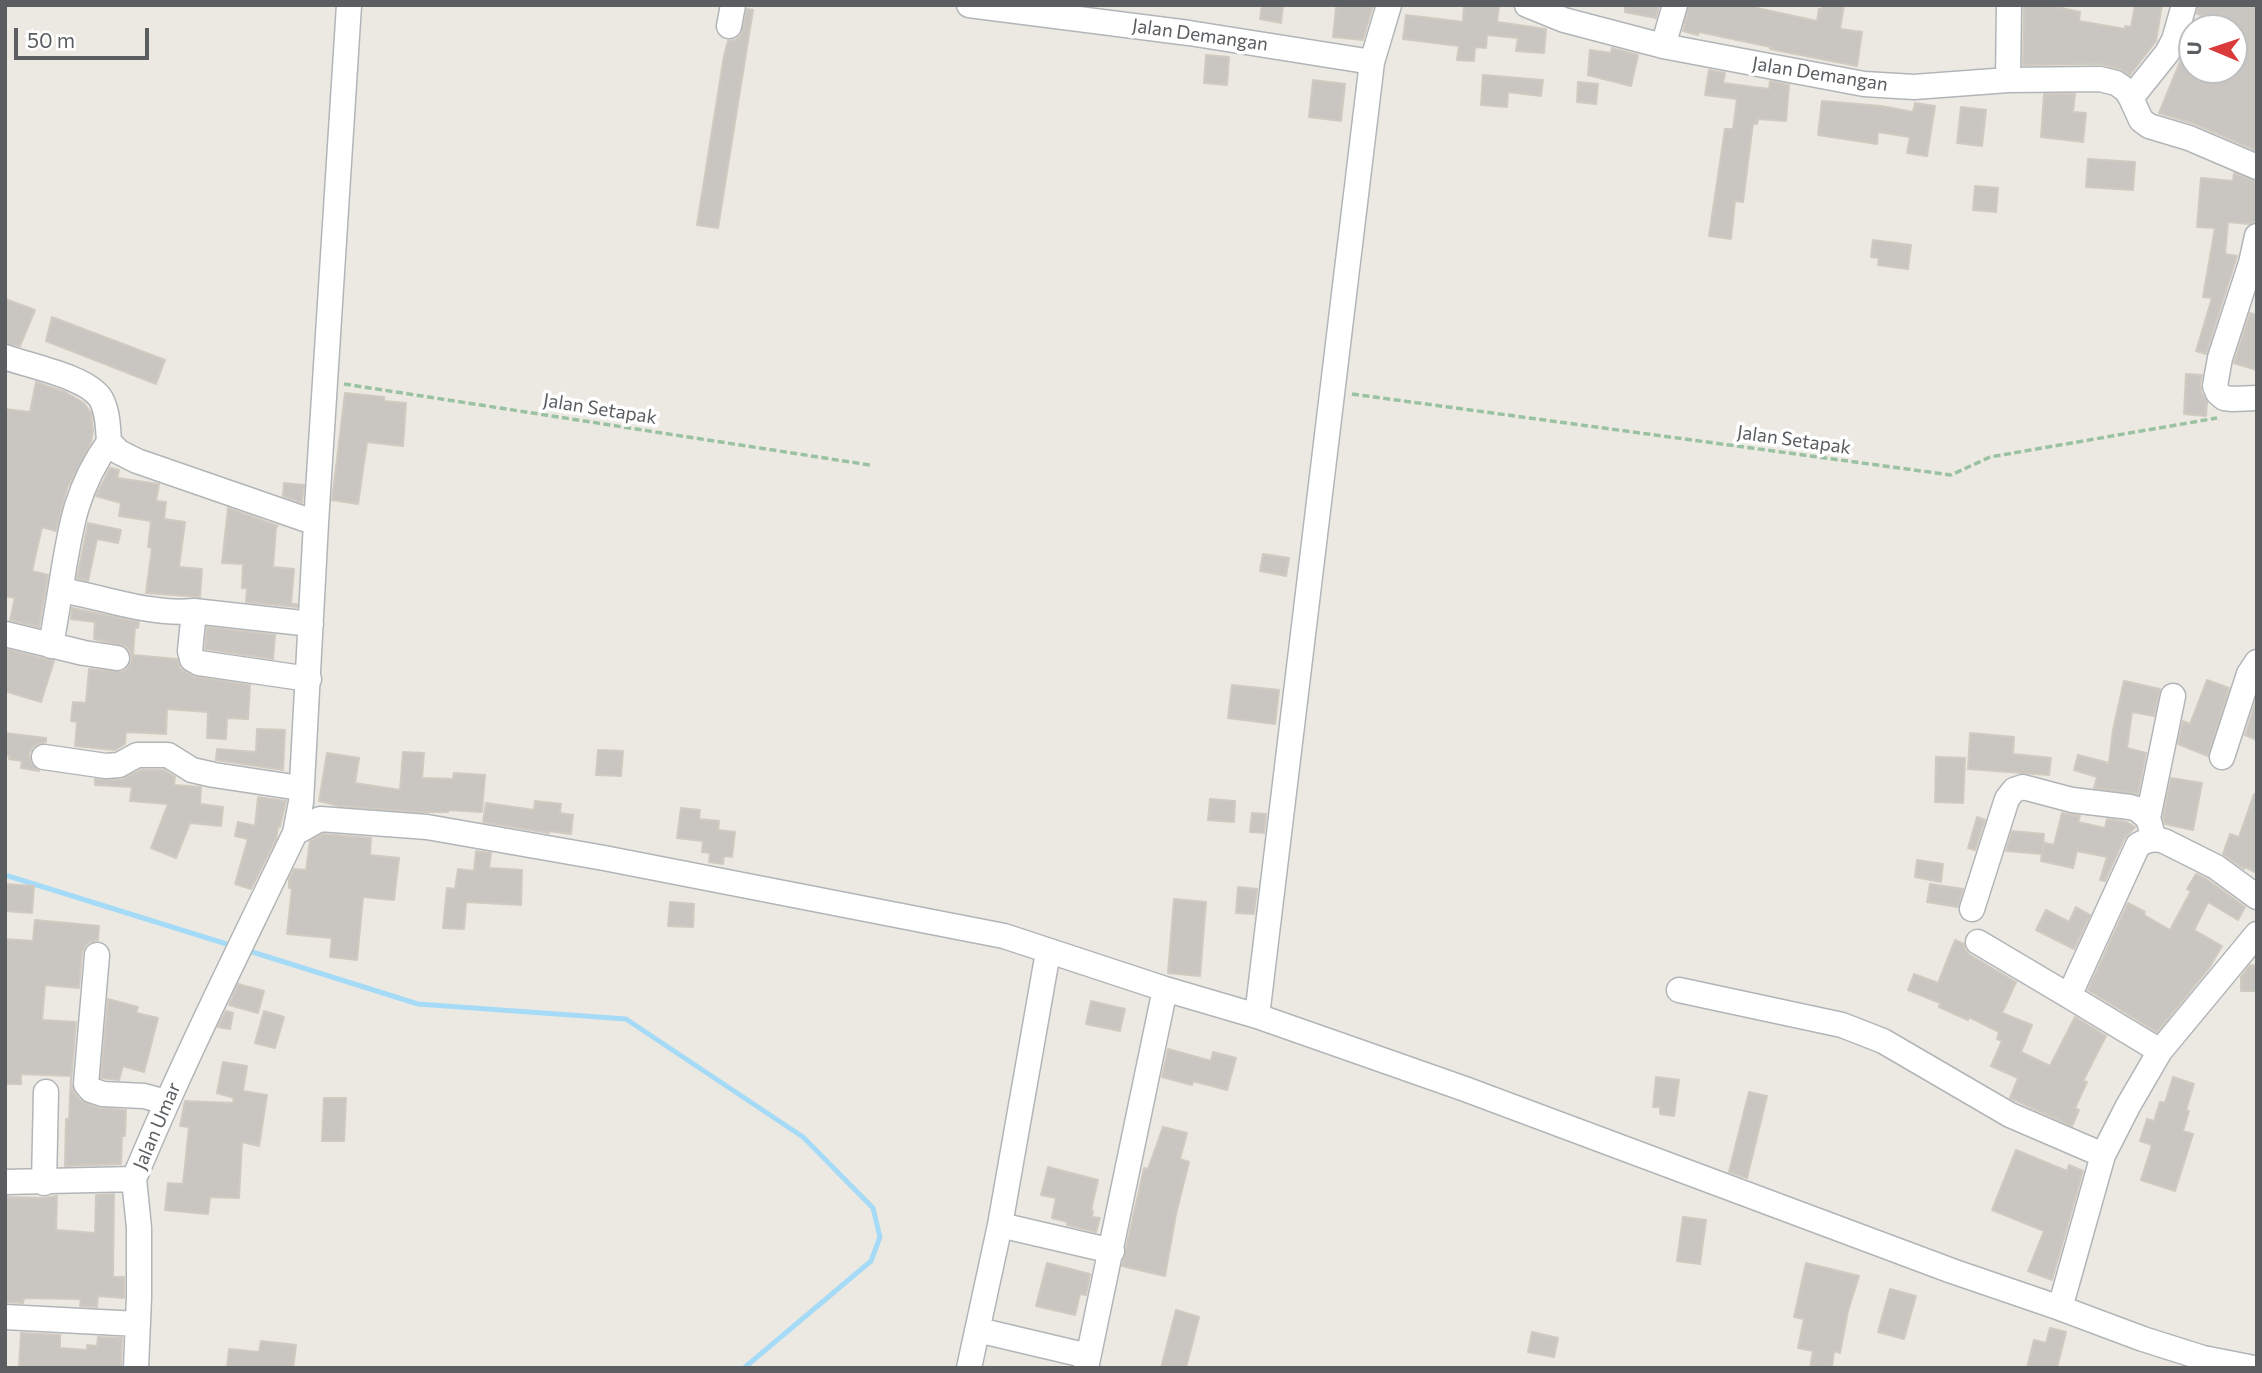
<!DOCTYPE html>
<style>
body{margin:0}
#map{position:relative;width:2262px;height:1373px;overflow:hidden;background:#ece9e2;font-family:Commissioner,sans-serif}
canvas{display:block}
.frame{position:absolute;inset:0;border:7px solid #5a5e61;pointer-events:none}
.north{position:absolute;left:2178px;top:14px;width:70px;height:70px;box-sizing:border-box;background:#fff;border:2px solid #bdbfc0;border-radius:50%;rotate:272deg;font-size:19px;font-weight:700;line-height:28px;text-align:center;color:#5a5e61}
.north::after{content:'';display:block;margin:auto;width:24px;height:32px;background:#da3a3a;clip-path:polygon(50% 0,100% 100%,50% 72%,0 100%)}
.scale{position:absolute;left:14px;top:28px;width:135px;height:32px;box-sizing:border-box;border:4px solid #5a5e61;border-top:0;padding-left:9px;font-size:21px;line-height:24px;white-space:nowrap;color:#5a5e61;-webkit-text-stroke:5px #fff;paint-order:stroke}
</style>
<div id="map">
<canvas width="2262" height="1373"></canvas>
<div class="frame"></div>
<div class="north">U</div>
<div class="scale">50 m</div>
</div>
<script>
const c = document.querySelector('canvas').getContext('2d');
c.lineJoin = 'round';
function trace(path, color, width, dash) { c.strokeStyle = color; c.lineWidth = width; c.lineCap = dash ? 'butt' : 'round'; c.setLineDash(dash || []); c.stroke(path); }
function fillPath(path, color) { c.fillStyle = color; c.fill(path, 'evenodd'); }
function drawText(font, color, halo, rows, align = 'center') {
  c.font = font + ' Commissioner,sans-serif'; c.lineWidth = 7; c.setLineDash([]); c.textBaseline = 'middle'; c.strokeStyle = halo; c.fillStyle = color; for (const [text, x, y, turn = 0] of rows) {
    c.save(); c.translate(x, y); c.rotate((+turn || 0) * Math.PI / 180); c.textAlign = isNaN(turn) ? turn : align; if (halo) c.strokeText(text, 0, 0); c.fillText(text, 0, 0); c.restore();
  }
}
trace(new Path2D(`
 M5,875L233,946
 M246,950L418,1004L626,1019L803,1137L873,1208L880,1237L871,1261L744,1368`), '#a6dbf7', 5);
const building = new Path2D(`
 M1262,5H1283L1281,23L1260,19Z
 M1339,5H1373L1363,40L1333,37L1336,8H1338Z
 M1464,5H1499L1497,22L1546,29L1544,53L1516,51L1518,38L1487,35L1486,48L1475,47L1474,61L1457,60L1459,46L1403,39L1406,15L1463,22Z
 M1625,5H1659L1656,18L1625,12Z
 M1689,5H1757V8L1817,21L1819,9H1822L1823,5H1844L1840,29L1862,32L1857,66L1770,49L1771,47L1699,32L1698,35L1683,31Z
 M2024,5H2048L2080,12L2079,21L2125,29V26L2131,27L2135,5H2162L2156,41L2130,75L2120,69L2100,64L2023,65Z
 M2198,5H2257V151L2195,124L2159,113L2192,33V70H2234V23L2197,14Z
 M747,9L753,10L718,228L697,225L724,56L728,41L735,40L741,35Z
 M1612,48L1638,55L1631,86L1588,75L1590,50L1611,53Z
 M1206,55L1229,57L1227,85L1204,83Z
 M1709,70L1725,73L1723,83L1769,89L1770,81L1789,85L1786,121L1758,119L1757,124L1753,123L1743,202L1735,201L1731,239L1709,236L1725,129H1733L1737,99L1705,95Z
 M1483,75L1543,80L1541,96L1508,92L1507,107L1481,105Z
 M1313,80L1345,84L1341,121L1309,117Z
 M1578,82L1598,84L1596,104L1577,102Z
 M2044,94H2075L2073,112L2086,113L2083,142L2041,137Z
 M1822,101L1881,106L1913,112L1915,103L1935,106L1927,156L1907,153L1910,137L1878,132L1877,144L1818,135Z
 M1961,107L1986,110L1982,146L1957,143Z
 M2088,159L2135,162L2133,190L2086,187Z
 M2234,173L2257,182L2256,222L2249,224L2228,222L2225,254L2237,256L2206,354L2196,351L2212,298L2203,297L2215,228L2197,227L2201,178L2233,181Z
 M1975,186L1998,188L1996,212L1973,210Z
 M1873,240L1911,245L1908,269L1878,265L1879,258L1871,257Z
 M5,299L35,310L20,346L5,343Z
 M2250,313L2257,315V370L2234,363Z
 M52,317L165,360L156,384L46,341Z
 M2186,374L2202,375L2200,384L2201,392L2207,402L2206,416L2184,414Z
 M36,382L65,392L84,403L91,413L93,431L91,442L67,488L56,531L42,527L32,571L48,575L39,627L10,620L15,598L5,596V409L30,412Z
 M345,393L384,397V401L406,403L403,446L367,442L358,504L332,500Z
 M110,468L119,470L117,478L159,484L156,501L166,502L164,519L185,522L179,567L202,569L200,597L146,593L152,548L148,547L151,521L119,516L121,503L96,496Z
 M284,483L304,485L302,503L283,496Z
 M228,508L278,526L276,527L273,567L294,569L291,604H297V607L246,602L247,588H242L243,564L222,563Z
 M88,523L121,530L118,543L97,539L88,581L77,578Z
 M1263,554L1289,558L1286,576L1260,571Z
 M72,608L139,622L138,628L135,627L133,655L177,659L180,668L192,676L250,685L248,719L227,718L226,739L207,738L208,712L167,709L166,734L126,732L125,744L115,750L75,746L77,722L71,721L73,702L86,703L89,669L122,672L128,668L132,660L131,652L126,646L94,639L95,622L71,619Z
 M207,627L275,635L273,659L205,649Z
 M5,649L54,661L41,702L5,691Z
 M2207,680L2229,688L2208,756L2178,744L2183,721L2190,724Z
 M2124,681L2160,689L2154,716L2132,712L2127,748L2146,753L2138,794L2094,788L2097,777L2074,770L2078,755L2109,763L2113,730Z
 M1232,685L1279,690L1275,724L1228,718Z
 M2256,700L2257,701V740L2245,735Z
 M257,729L285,730L283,770L216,760L217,749L256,752Z
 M5,733L46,738V742L38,744L33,747L29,754L31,763L39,771L21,768L22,761L9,759L10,756L5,755Z
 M1970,733L2014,737L2013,754L2051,758L2049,775L1968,769Z
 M598,750L623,751L621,776L596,775Z
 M403,752L424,753L422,778L453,779L454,773L485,775L482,812L448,810V812H420L339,806L319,801L327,753L359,758L355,783L400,790Z
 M1936,757L1965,758L1963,803L1935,802Z
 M141,770H164L175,777L174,785L201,787L200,804L223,807L221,826L190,823L176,858L151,848L168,804L130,801L132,787L95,785V779L121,780Z
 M2171,778L2202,783L2193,830L2165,824L2163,817Z
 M2254,794H2257V873L2245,867L2244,869L2223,854L2230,834L2239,837Z
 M258,797L286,801L280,827H278L276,839L251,889L235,884L248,839L235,836L238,822L255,826Z
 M1210,799L1235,801L1234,822L1208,820Z
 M535,801L561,804L560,813L573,815L571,834L549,831V833L483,822L486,803L534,810Z
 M681,808L700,810L699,819L719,821L718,830L735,832L732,857L724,856L723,864L709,862L710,853L702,852L703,841L677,838Z
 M1252,813L1266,814L1264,833L1250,832Z
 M2062,813L2080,816L2078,822L2105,828L2107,819L2127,822L2135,827L2124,839L2105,881L2100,880L2107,857L2077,851L2073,868L2041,861L2042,854L2006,851L2012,831L2044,834L2043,852L2045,843L2054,845Z
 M1977,817L1985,820L1975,850L1968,848Z
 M323,834L371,838L370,855L399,858L394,900L363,897L357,960L330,957L332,938L287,934L292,888H289V879L294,869L306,870L310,841Z
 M476,851L491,853L489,868L522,870L521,905L466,902L464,929L443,928L447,888L455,889L458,869L474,871Z
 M1917,860L1943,864L1941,882L1915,877Z
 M2196,874L2208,880L2245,907L2238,920L2208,902L2194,930L2222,946L2209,968L2157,1032L2088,990L2128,903L2145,912L2144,915L2170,930L2191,891L2187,889Z
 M5,884L34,886L32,913L5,911Z
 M1930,884L1963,889L1958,907L1927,902Z
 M1238,887L1257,889L1254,914L1236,913Z
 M1174,899L1206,902L1200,976L1168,973Z
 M670,902L694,904L693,927L668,926Z
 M2076,907L2090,915L2074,949L2036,930L2046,910L2069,922Z
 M35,920L99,926L98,940L90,942L85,946L82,953L79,988L45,985L42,1020L76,1022L71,1083L74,1093L80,1100L99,1108L126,1110L125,1136H122L121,1164L65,1166L66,1119H69L71,1076L21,1074V1084H5V939L33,941Z
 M1955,940L1964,944L1965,950L1970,955L2016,982L2002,1013L2032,1025L2021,1052L2050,1066L2075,1017L2106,1036L2083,1081L2087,1082L2075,1108L2079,1110L2072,1126L2010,1098L2018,1078L1991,1066L2002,1041L1997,1039L1999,1032L1969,1017L1968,1020L1939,1007L1940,1003L1908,990L1914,974L1938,983Z
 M2250,965L2257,966V991H2241V977Z
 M238,984L264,991L258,1013L229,1005Z
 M108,999L138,1007L136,1013L158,1018L144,1072L123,1066L119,1080L101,1078Z
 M1091,1001L1125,1009L1120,1031L1086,1024Z
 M226,1011L233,1013L230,1029L218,1027Z
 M264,1011L284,1017L275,1048L255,1043Z
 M1168,1049L1211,1061L1213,1052L1236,1058L1227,1090L1193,1081L1192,1085L1162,1077Z
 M223,1062L247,1066L243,1091L267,1095L259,1146L242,1142L239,1198L210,1197L208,1214L165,1210L168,1183L183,1184L189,1127L180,1126L185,1101L233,1103L234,1098L217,1093Z
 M1656,1077L1679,1080L1674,1116L1660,1114V1107H1653Z
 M2173,1077L2194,1084L2186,1110L2189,1111L2183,1131L2193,1134L2175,1191L2141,1180L2152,1145L2140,1141L2147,1119L2154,1121L2160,1102L2165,1103Z
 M1749,1092L1767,1096L1747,1178L1729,1172Z
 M324,1098H346L344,1141H322Z
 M1163,1127L1187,1133L1180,1159L1189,1162L1176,1214L1165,1276L1122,1266L1144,1168L1148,1169Z
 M2016,1150L2067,1171L2069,1165L2083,1171L2052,1280L2028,1271L2044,1231L1992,1210Z
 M1048,1167L1098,1180L1091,1210L1093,1211L1092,1217L1100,1218L1096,1232L1067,1225V1222L1052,1218L1056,1198L1041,1195Z
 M114,1194L113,1277H124V1298L98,1296L97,1307L80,1306L81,1299L24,1298L23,1303L5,1302V1197L44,1198L57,1196L56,1230L95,1233L96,1195Z
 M1683,1217L1706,1220L1700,1264L1677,1261Z
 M1047,1263L1090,1274L1086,1295L1080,1294L1075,1315L1036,1306Z
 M1806,1263L1859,1276L1848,1311L1840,1353L1834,1351L1832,1368H1810L1813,1351L1798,1348L1804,1319L1794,1317Z
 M1890,1289L1916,1296L1904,1339L1878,1332Z
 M1176,1310L1199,1317L1186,1368H1161Z
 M2050,1328L2066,1332L2057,1368H2027L2034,1340L2046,1343Z
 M1532,1332L1558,1338L1554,1357L1528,1352Z
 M21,1333L60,1335V1348L87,1350V1345L97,1346L98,1337L122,1338L121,1368H19Z
 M261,1341L296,1345L293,1368H227L229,1349L259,1352Z`);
fillPath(building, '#c9c5c0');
trace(building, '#d0cac1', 2);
const minor = new Path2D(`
 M969,5L1189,33L1372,62L1389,5
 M1527,5L1564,20L1663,46L1864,84L1914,87L2008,80L2100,79L2116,83L2126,90L2131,98L2167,53L2174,40L2184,5
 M729,26L733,5
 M1663,46L1675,5
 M2008,80L2009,5
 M2131,98L2141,120L2149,126L2189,138L2257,167
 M2257,236L2251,263L2220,358L2215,386L2218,393L2224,398L2233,399L2257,398
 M5,357C29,366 88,377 101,399C108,412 108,428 109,442L119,452L137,461L316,523
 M109,442C75,489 70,531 61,586L71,592C111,600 153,615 194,611L311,624
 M194,611L190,651L192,659L199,663L309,679
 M5,634L84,653L117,658
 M51,646L61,586
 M44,757L106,766L119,765L137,755H168L192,770L214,775L300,788
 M2222,757L2249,674L2257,662
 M2148,818L2173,696
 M295,833L320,819L427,827L604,858L1004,936L1165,989L1257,1016L1465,1089L1952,1271L2060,1308L2143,1339L2203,1358L2254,1368
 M1972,909L2007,799L2014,790L2023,787L2072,800L2130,807L2137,809L2148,818L2154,839
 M1978,942L2069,996
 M1048,952L1000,1225L1112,1251
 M97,955L86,1084L91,1090L103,1094L144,1096L166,1102
 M1679,990L1842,1025L1883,1041L2010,1115L2103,1155
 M1257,1016L1372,62
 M2160,1051L2069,996L2138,845C2147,840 2153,838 2164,841L2216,867L2257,897
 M134,1179L139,1228V1297L136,1368
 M5,1182L134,1179C183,1061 240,948 295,833L301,802L316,523L349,5
 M44,1183L46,1092
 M2060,1308L2103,1155L2128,1106L2160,1051L2257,934
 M5,1317L138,1324
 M978,1330L1088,1356
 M969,1368L1000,1225
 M1086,1368L1165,989`);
trace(minor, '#b2b5b8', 27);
trace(new Path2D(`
 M344,384L870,465
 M1352,394L1951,475L1990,457L2217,418`), '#9ac2a2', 3.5, [7, 3.5]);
trace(minor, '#fff', 24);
drawText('19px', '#5a5e61', '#fff', [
 ["Jalan Demangan",1200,35,8],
 ["Jalan Demangan",1820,74,9],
 ["Jalan Setapak",600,409,9],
 ["Jalan Setapak",1794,440,8],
 ["Jalan Umar",157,1126,-67]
]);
</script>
